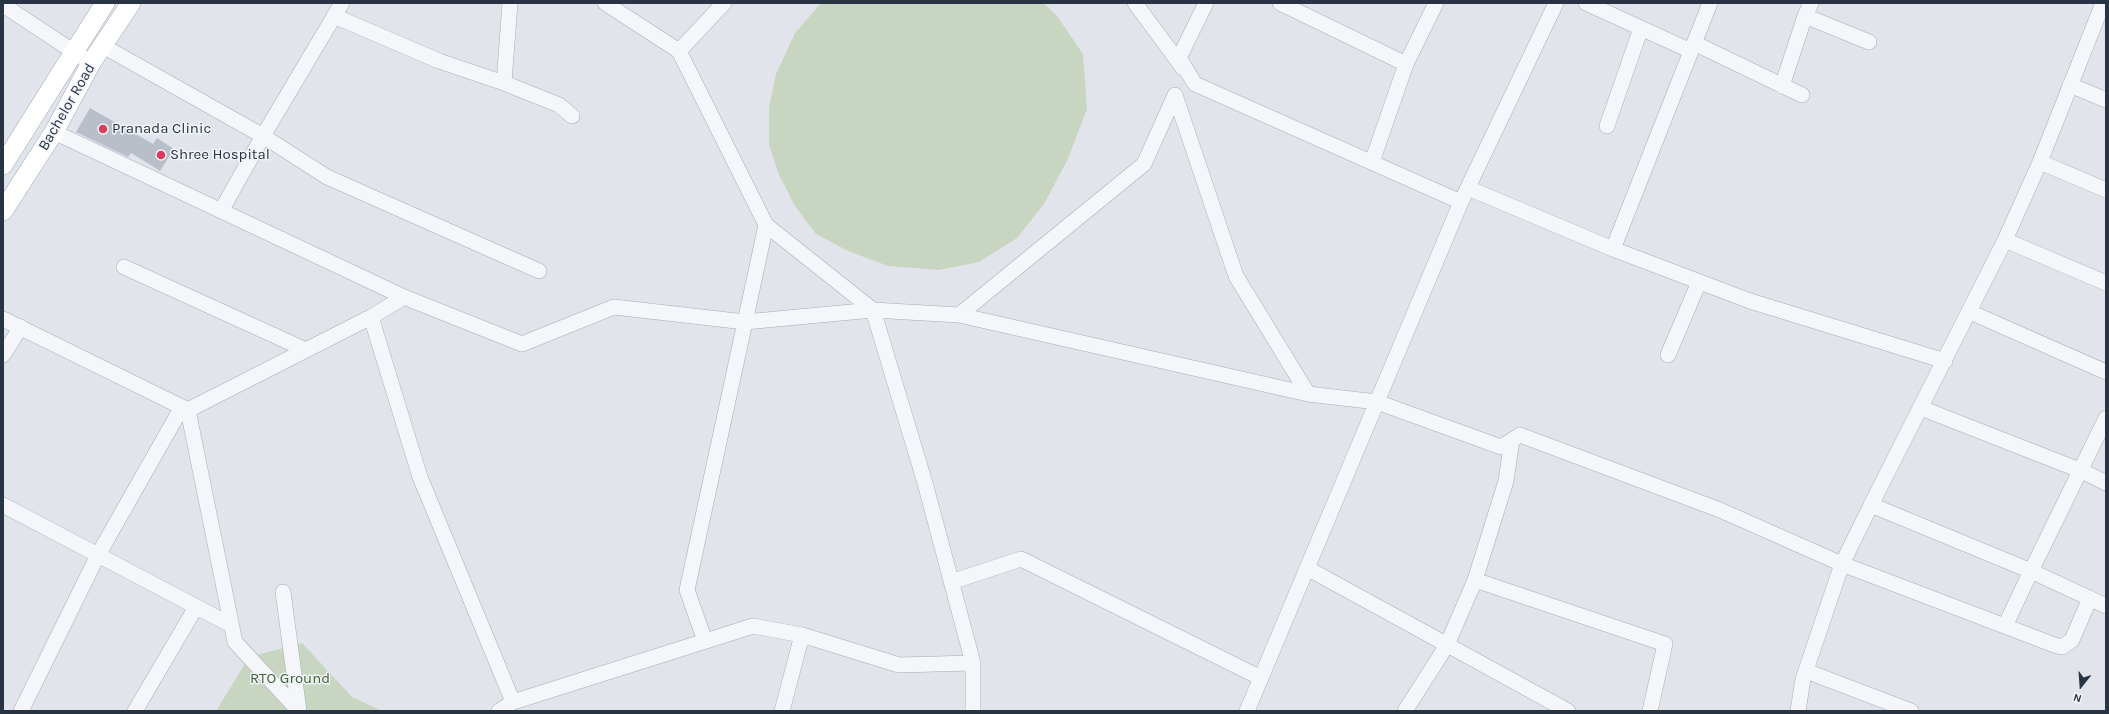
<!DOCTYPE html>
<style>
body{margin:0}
#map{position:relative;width:2109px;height:714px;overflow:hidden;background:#e1e5eb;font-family:Karla,sans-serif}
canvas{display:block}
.frame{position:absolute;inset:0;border:4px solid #283444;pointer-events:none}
.north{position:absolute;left:2061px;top:666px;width:40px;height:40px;-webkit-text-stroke:3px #f1f4f8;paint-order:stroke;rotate:197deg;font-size:11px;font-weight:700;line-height:16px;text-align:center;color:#283444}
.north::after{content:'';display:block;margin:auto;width:14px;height:18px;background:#283444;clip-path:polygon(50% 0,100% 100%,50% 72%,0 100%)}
</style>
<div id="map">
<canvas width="2109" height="714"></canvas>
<div class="frame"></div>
<div class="north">N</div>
</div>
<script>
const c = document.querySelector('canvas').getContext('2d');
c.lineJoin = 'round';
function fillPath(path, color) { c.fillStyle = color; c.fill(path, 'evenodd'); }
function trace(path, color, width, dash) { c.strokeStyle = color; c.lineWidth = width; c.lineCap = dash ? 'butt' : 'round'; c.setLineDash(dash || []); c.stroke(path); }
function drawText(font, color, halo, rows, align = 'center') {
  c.font = font + ' Karla,sans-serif'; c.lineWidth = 3; c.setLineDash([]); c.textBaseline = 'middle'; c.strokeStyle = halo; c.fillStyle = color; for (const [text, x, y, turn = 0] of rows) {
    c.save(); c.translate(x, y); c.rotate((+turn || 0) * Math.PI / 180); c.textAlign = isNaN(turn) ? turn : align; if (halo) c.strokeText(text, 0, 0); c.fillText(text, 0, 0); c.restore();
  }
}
fillPath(new Path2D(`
 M821,3H1044L1057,16L1083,54L1087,109L1068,159L1044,204L1017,238L979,262L939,270L888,266L848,251L816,234L795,206L779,175L769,145V107L776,74L795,33Z
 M302,643L352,697L382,711H216L249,657Z`), '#c8d6c1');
fillPath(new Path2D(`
 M90,108L153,144L157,138L174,149L160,171L131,153L128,157L76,132Z`), '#b8bfc9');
const minor = new Path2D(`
 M605,3L679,51L766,225L687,590L705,641
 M1135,3L1183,68
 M1206,3L1179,58L1195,84L1461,202
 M1280,3L1406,64L1436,3
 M1586,3L1691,51
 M1811,3L1805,16L1869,42
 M3,5L91,63
 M334,16L439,61L504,83L510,3
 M1694,43L1802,95
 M103,46L263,136L327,177L539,271
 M679,51L724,3
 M504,83L559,105L572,116
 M2070,85L2106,100
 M1782,86L1805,16
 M1607,126L1641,28
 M54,132L404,297L522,344L614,307L745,322L873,310L959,315L1308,394L1377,402L1501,447L1520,435L1720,510L1842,564L2057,646L2062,647L2072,640L2090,598
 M1372,162L1406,64
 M2040,162L2106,190
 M1468,188L1613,249L1750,301L1945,361
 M221,211L263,136L342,3
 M766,225L873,310L925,483L973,663V711
 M2005,240L2106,283
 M1613,249L1710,3
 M124,267L306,350
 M1970,312L2106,372
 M959,315L1144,164L1175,95L1236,276L1308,394
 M371,317L404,297
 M3,319L188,410L235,642L299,711
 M3,355L21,327
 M1668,355L1699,282
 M182,407L98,555L231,625
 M1921,408L2082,471L2106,483
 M188,410L371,317L420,477L513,702
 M3,505L98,555L21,711
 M1871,505L2005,240L2040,162L2103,3
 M1307,568L1568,711
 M1475,580L1506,481L1512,440
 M951,582L1021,559L1261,678
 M283,592L299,711
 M2005,626L2031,571L2106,606
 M1806,671L1911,711
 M135,711L196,607
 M499,711L513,702L753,626L802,635L899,665L973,663
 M782,711L802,635
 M1247,711L1461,202L1556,3
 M1405,711L1447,645L1475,580L1665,644L1650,711
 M1798,711L1803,679L1842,564L1871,505L2031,571L2106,418`);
const major = new Path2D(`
 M3,165L105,3
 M3,211L54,132L91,63L131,3`);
trace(minor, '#a6acb6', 16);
trace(major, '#9faab8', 20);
trace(minor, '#f4f6f9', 15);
trace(major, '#fff', 19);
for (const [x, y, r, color] of [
 [103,129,5,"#db3b5c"],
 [161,155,5,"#db3b5c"]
]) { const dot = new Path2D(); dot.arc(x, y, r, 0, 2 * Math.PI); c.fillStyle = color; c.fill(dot); trace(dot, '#f1f4f8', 1.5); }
drawText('15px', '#283444', '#f1f4f8', [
 ["Bachelor Road",67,107,-60]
]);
drawText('15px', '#283444', '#f1f4f8', [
 ["Pranada Clinic",112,129],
 ["Shree Hospital",170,155]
], 'left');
drawText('15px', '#3f6133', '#f1f4f8', [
 ["RTO Ground",290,679]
]);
</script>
